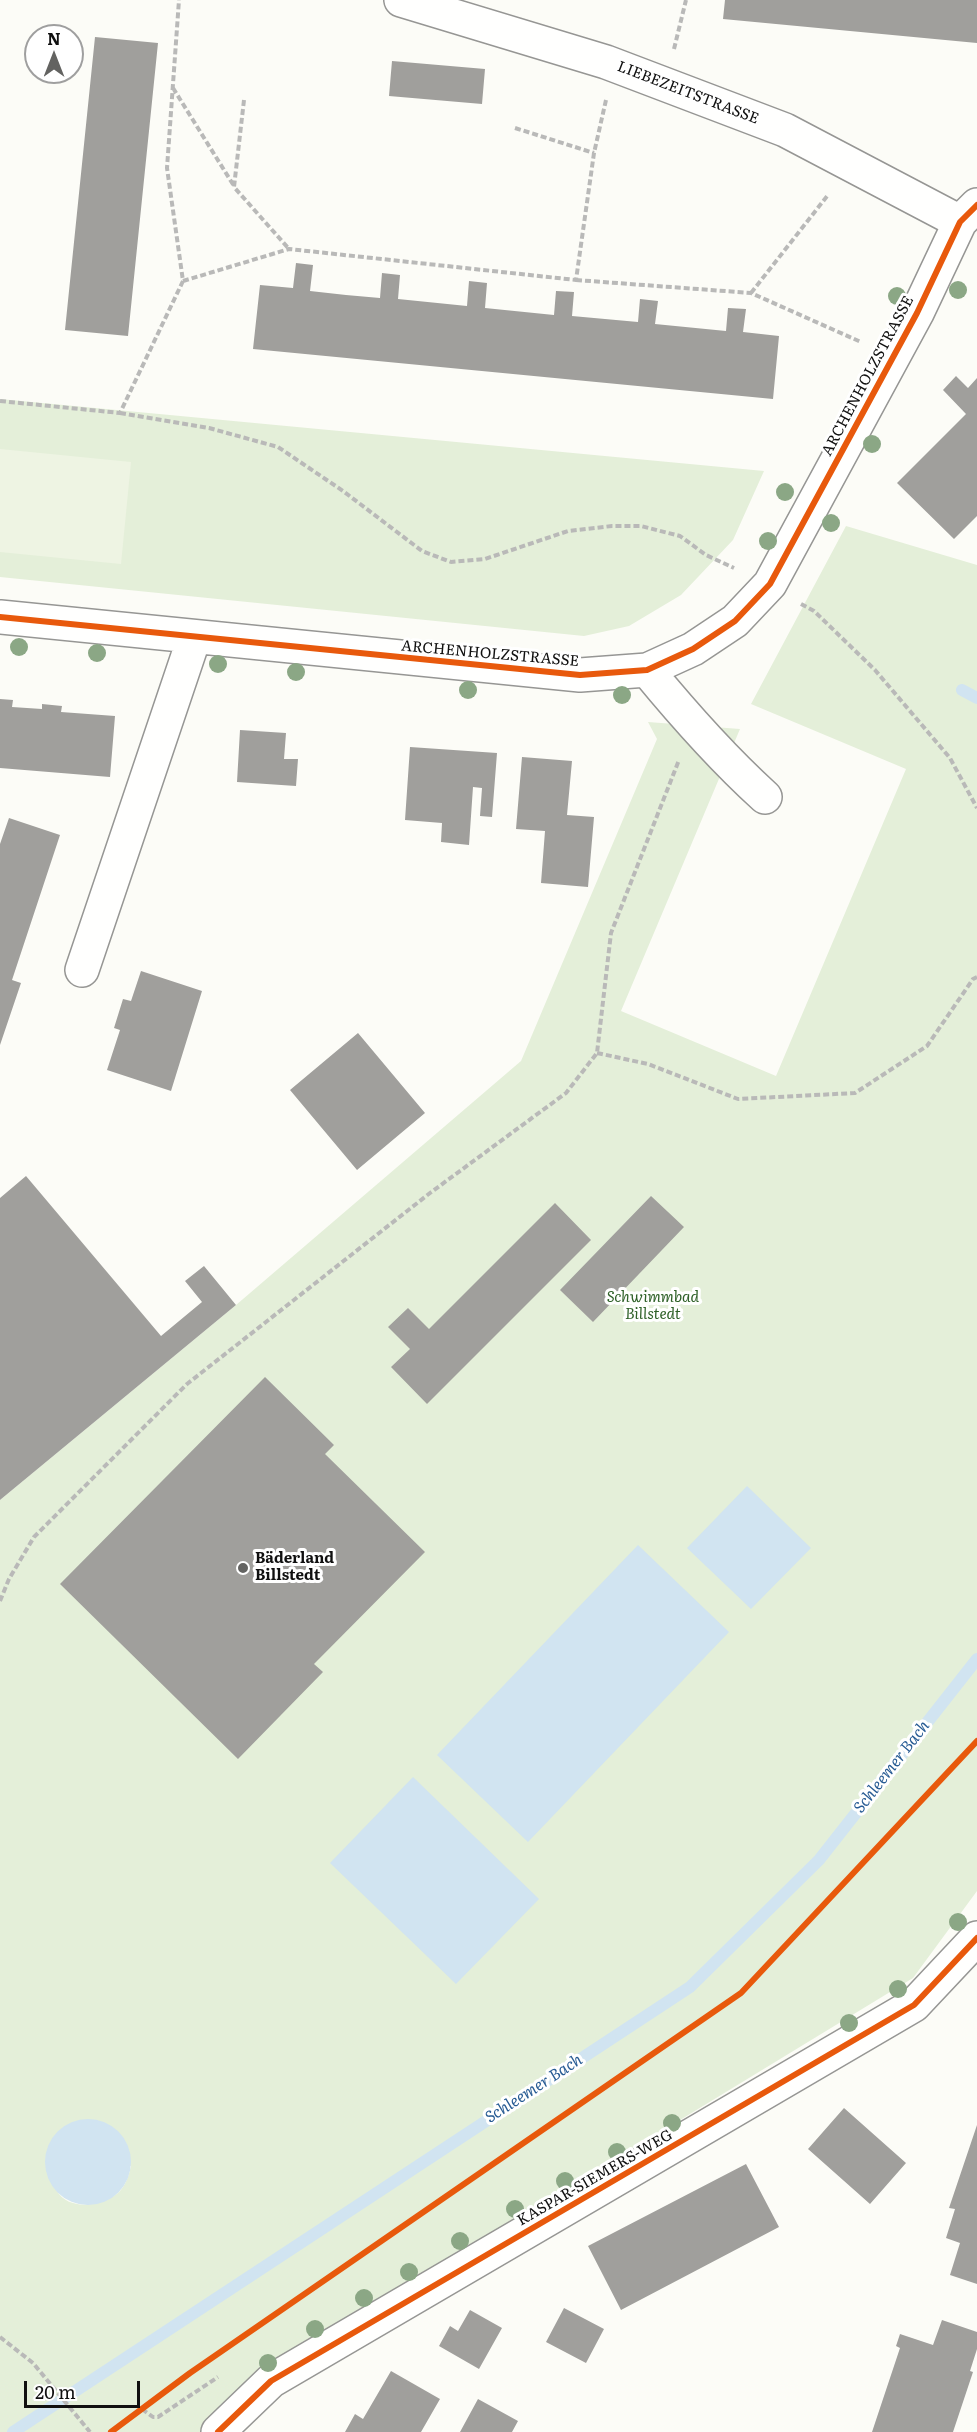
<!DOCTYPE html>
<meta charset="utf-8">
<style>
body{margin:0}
#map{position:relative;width:977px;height:2432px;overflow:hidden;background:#fcfcf7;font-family:Literata,serif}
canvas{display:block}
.north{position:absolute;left:24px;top:24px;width:60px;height:60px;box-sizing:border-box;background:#fff;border:2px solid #9f9f9f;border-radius:50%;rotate:0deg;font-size:16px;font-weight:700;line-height:24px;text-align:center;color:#101010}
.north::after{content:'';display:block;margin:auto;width:21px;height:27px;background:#636361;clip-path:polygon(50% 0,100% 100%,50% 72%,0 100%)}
.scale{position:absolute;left:24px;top:2381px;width:116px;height:27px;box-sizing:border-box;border:3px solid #101010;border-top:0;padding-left:8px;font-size:18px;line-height:21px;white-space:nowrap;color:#101010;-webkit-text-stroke:4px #fff;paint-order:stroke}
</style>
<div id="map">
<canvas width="977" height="2432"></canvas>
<div class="north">N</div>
<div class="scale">20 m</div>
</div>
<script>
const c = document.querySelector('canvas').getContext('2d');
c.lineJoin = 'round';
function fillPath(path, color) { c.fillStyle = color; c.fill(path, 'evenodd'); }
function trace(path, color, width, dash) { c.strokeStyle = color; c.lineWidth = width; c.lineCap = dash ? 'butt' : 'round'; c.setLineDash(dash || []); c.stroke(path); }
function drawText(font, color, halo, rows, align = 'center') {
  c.font = font + ' Literata,serif'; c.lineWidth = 6; c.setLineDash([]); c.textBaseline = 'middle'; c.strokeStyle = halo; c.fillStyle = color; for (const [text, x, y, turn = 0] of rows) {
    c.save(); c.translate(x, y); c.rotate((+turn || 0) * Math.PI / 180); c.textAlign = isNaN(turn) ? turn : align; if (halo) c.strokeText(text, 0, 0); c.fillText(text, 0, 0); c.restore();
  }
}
fillPath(new Path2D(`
 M0,399L764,471L733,540L681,595L629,626L584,636L0,577Z
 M846,526L977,565V1891L913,1978L260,2376L202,2432H0V1500L236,1305L521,1061L657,739L648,722L740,729L621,1011L776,1076L906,769L751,704ZM46,2155L131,2166C129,2175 126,2184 120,2191C105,2206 69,2212 57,2191C52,2181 49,2166 46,2155Z`), '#e4efd9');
fillPath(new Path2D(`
 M0,449L131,462L121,564L0,552Z`), '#eef4e3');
fillPath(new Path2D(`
 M747,1486L811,1548L751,1609L687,1548Z
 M638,1545L729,1632L528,1842L437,1755Z
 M413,1777L539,1899L456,1984L330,1863Z
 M45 2162a43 43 0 1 1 86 0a43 43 0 1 1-86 0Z`), '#d1e4f1');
trace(new Path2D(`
 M962,690L977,698
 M13,2432L690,1987L819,1860L977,1659`), '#d1e4f1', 12);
fillPath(new Path2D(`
 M725,0H977V43L723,19Z
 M95,37L158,43L128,336L65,330Z
 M392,61L485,69L482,104L389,96Z
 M296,263L313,265L310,291L346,295L380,298L382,273L400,275L398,299L467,306L469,281L487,283L485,308L554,315L556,291L574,292L572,316L638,322L640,299L658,301L655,324L726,331L728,308L746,309L743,332L779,336L773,399L253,349L260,285L293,288Z
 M956,376L968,388L977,378V516L954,539L897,483L966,414L943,390Z
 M0,699L13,700L12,707L42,709V704L62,706L61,712L115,716L110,777L0,768Z
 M240,730L286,733L284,759H298L296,786L237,782Z
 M410,747L497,753L492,817L480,816L482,788L473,787L469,845L441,842L442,823L405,820Z
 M522,757L572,761L567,815L594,817L588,887L541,883L545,831L516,829Z
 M9,818L60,835L12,980L21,983L0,1045V844Z
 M141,971L202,991L171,1091L107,1070L120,1030L114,1028L123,999L131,1001Z
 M358,1033L425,1113L357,1170L290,1090Z
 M26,1176L161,1336L202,1302L185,1281L204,1266L236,1305L0,1500V1198Z
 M651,1196L684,1227L593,1322L560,1290Z
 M555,1203L591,1240L427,1404L391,1367L410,1349L388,1327L408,1308L429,1329Z
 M265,1377L334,1445L325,1454L425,1552L314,1664L323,1672L238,1759L60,1584Z
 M844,2108L906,2163L870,2204L808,2149Z
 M977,2125V2284L950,2275L960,2243L946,2238L955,2209L949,2208Z
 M746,2164L779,2227L621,2310L588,2246Z
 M564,2308L604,2329L586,2363L546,2342Z
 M470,2310L502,2328L479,2369L439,2346L450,2326L458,2331Z
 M942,2320L977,2332V2349L970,2371L973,2372L953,2432H872L900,2348L896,2346L900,2334L933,2345Z
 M391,2371L440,2399L421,2432H345L355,2414L363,2419Z
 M478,2399L518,2421L512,2432H460Z`), '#a09f9c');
const minor = new Path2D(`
 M401,0L606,62L785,130L960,222
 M0,617L580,675L647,670L693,649L735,621L770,584L917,313L960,222L977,205
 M647,670C684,715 721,757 765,797
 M82,970L194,638
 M218,2432L271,2381L914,2005L977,1938`);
trace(minor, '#969694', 36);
trace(new Path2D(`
 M674,49L686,0
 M173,88L234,186
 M244,100L234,187L289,249
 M515,128L594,153
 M576,280L751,293L861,342
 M183,281L289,249L576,280L594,153L606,100
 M751,293L828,195
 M0,401L120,413L183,281L167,168L179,0
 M120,413L209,428L278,447L343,491L422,551L451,562L485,559L568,531L612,526H641L680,536L706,555L734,568
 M801,604L814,611L875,670L950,758L977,808
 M597,1053L648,1064L738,1099L855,1093L927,1046L973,979L977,977
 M0,1601L9,1579L34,1537L187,1384L430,1193L566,1093L597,1053L611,933L679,760
 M0,2337L33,2363L90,2432
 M142,2409L153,2417H158L218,2377
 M111,2432L190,2373L741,1993L977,1741`), '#b9b9b8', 4, [6, 3]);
trace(minor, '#fffffe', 33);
trace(new Path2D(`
 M0,617L580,675L647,670L693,649L735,621L770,584L917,313L960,222L977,205
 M111,2432L190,2373L741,1993L977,1741
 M218,2432L271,2381L914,2005L977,1938`), '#e8590c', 6);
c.fillStyle = '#8ba785';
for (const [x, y] of [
 [958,290],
 [897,296],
 [872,444],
 [785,492],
 [831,523],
 [768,541],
 [19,647],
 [97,653],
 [218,664],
 [296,672],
 [468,690],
 [622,695],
 [958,1922],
 [898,1989],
 [849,2023],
 [672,2123],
 [617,2152],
 [565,2181],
 [515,2209],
 [460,2241],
 [409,2272],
 [364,2298],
 [315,2329],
 [268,2363]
]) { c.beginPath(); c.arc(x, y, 9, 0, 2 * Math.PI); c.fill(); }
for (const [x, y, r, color] of [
 [243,1568,6,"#636361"]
]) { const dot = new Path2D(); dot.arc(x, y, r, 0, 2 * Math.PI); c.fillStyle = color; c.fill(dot); trace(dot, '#fff', 2); }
drawText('15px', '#101010', '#fff', [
 ["LIEBEZEITSTRASSE",688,93,21],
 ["ARCHENHOLZSTRASSE",868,376,-62],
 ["ARCHENHOLZSTRASSE",490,654,5],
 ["KASPAR-SIEMERS-WEG",595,2178,-30]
]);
drawText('italic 15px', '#2f6128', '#fff', [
 ["Schwimmbad",653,1298],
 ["Billstedt",653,1315]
]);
drawText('bold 15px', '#101010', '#fff', [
 ["Bäderland",255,1559],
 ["Billstedt",255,1576]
], 'left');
drawText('italic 16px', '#285c94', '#fff', [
 ["Schleemer Bach",892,1767,-52],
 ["Schleemer Bach",534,2089,-33]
]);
</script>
